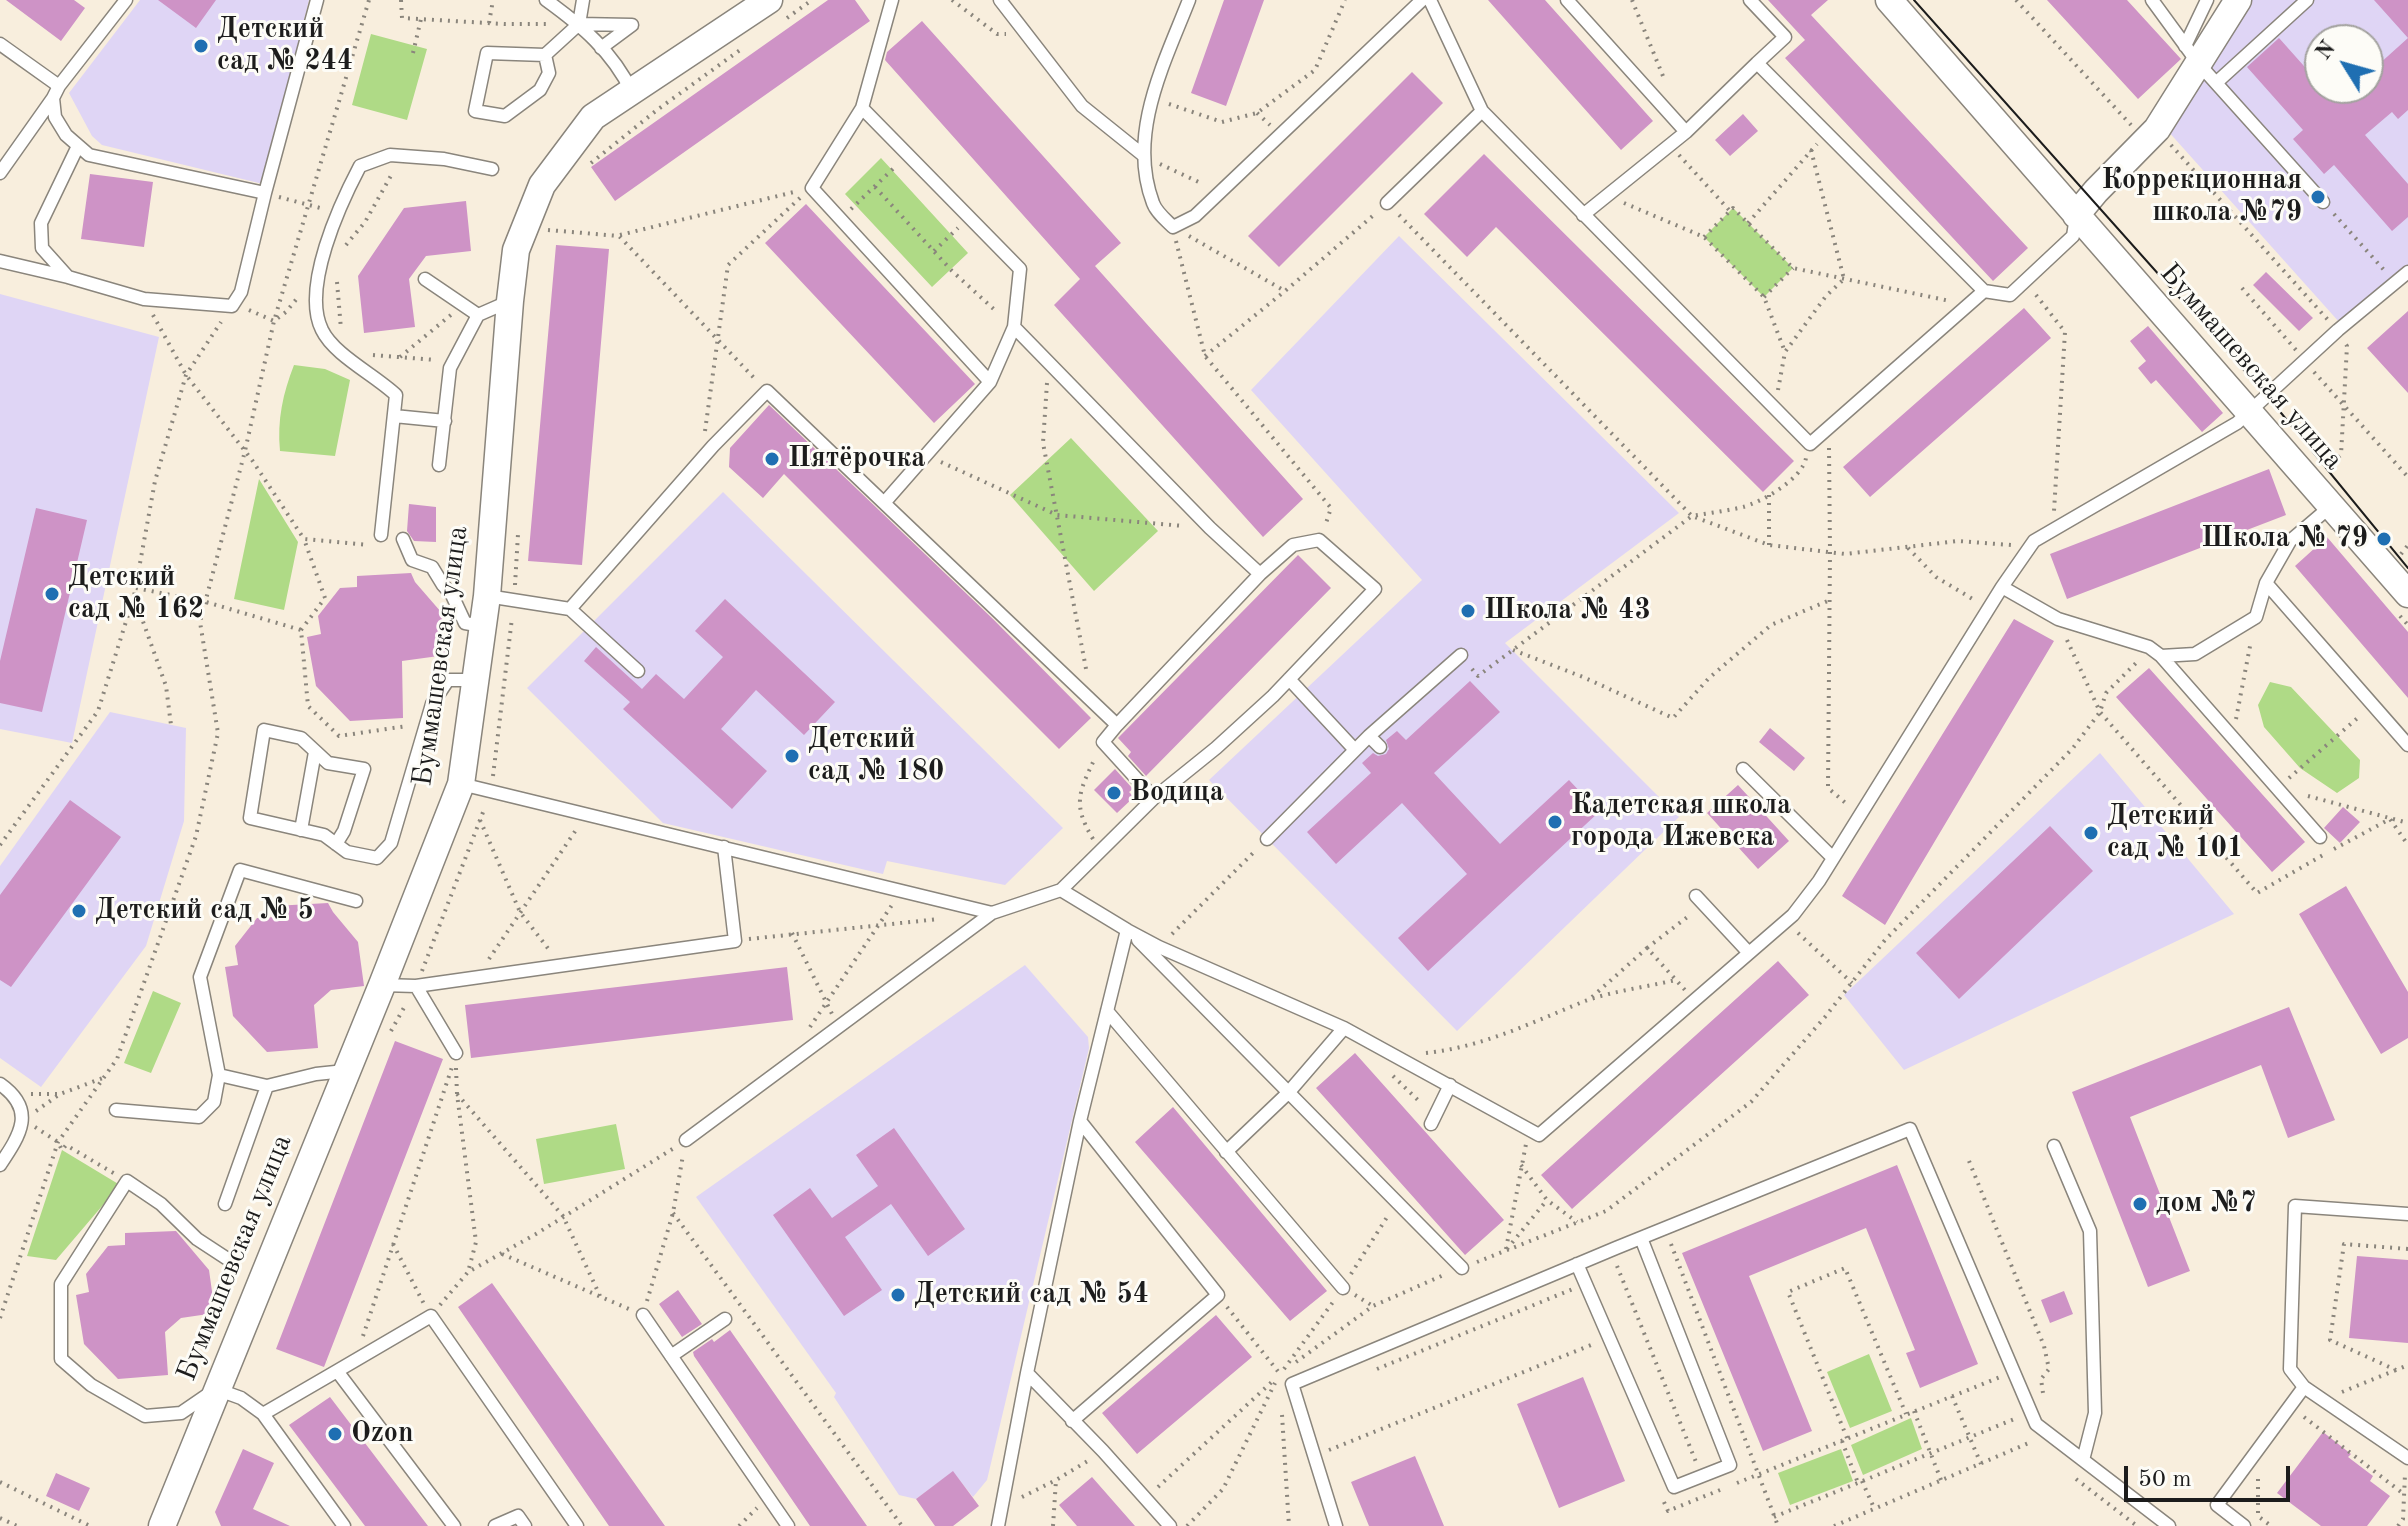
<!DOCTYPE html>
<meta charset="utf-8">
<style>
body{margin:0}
#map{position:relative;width:2408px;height:1526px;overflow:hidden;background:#f8eedd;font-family:"Old Standard TT",serif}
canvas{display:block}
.north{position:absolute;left:2304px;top:24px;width:80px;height:80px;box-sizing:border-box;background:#fdfcf7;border:2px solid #a3a29f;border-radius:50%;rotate:307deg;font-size:22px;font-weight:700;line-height:32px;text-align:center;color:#1c1c1c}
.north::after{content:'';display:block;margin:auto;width:28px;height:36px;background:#1f6fb2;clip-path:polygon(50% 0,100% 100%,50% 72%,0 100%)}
.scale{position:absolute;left:2124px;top:1466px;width:166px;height:36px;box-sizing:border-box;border:4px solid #1c1c1c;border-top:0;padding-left:10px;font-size:24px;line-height:28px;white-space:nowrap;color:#1c1c1c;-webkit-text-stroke:6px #fdfcf7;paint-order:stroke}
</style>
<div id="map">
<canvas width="2408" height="1526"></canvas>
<div class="north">N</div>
<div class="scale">50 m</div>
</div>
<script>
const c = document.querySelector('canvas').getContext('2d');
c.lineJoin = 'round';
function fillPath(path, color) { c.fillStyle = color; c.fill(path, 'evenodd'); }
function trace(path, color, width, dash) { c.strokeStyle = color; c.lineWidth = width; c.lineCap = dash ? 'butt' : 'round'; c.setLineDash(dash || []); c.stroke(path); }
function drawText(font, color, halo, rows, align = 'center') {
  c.font = font + ' "Old Standard TT",serif'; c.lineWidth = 6; c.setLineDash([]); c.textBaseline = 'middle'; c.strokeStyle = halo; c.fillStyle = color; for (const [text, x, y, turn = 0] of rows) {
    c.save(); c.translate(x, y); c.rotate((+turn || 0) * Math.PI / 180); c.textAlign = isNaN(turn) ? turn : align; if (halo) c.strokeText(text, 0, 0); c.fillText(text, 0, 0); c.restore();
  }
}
fillPath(new Path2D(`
 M140,0H309L263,184L102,145L92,136L69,93Z
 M2252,0H2408V265L2340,323L2167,130ZM2320,40H2368V88H2320Z
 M1399,236L1679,513L1505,643L1679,817L1457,1031L1209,780L1422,580L1251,390Z
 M0,294L159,337L72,743L0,729Z
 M723,492L1063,828L1005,885L887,861L883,874L663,823L527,688Z
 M110,712L186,728L184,821L146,946L41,1087L0,1058V866Z
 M2100,753L2234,914L1904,1070L1844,995Z
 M1025,965L1088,1037L1089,1048L987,1480L973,1497L953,1472L916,1499L899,1495L834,1397L836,1393L696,1197Z`), '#dfd5f5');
fillPath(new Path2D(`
 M371,34L427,49L407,120L352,105Z
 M881,158L968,253L932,287L845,194Z
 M1733,208L1793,268L1764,297L1704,237Z
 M294,365L325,369L350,380L335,456L280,451C277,420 283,393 294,365Z
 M1071,438L1158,531L1094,591L1010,495Z
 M259,479L298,542L284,610L234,599Z
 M2270,682L2291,687L2360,760L2359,778L2337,793L2300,768L2264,727L2258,705Z
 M153,991L181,1003L151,1073L124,1063Z
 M616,1124L625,1169L544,1184L536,1139Z
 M62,1150L120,1185L56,1260L27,1256Z
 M1869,1354L1892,1411L1850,1428L1827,1372Z
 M1911,1418L1922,1449L1863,1475L1851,1445Z
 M1841,1449L1853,1481L1790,1505L1778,1473Z`), '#afda86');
fillPath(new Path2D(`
 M6,0H74L85,8L61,41Z
 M158,0H216L196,28Z
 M828,0H855L870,21L615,201L591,167Z
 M1224,0H1264L1226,106L1191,93Z
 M1488,0H1545L1653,121L1621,150Z
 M1768,0H1828L1811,15L2028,248L1993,281L1785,58L1805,40Z
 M2047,0H2127L2181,59L2138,99Z
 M2374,0H2408V38Z
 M922,21L1121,243L1095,266L1303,499L1263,537L1054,305L1080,279L885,60L887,52Z
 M2279,38L2320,84V88H2323L2336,102L2352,88H2368V74L2408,38V110L2398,119L2392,112L2365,135L2408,184V217L2392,231L2334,165L2324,174L2293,139L2303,130L2247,67Z
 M1412,72L1443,103L1279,267L1248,236Z
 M1743,114L1758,131L1730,156L1715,140Z
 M1484,154L1794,461L1763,492L1496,227L1467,257L1424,214Z
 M90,174L153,182L144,247L81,239Z
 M466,201L471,251L426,256L409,279L415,327L364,333L358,276L404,208Z
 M806,204L975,384L934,423L765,243Z
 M556,245L609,249L582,565L528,561Z
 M2266,272L2313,318L2299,331L2253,285Z
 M2024,308L2051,338L1870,497L1843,467Z
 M2408,311V393L2367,348Z
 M2148,326L2223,413L2202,432L2156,380L2151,384L2138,368L2146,361L2130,341Z
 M769,405L993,619L1091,718L1059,749L784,474L763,498L729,467L730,448Z
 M2269,469L2286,515L2067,599L2050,554Z
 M409,504L436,507V542L414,541L407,531Z
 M36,508L87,520L42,712L0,703V661Z
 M2327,537L2408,632V698L2295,566Z
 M1298,555L1331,588L1146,776L1128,756L1131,752L1118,738Z
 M411,573L415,582L441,612L446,655L402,661L403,718L350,721L316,686L307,637L321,634L318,616L340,588L357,587V576Z
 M725,599L835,702L804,735L756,690L721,729L767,771L732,809L623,709L630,702L584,661L596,647L642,689L656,674L684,699L723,657L695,631Z
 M2014,619L2054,641L1885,925L1842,896Z
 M2149,668L2305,842L2272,872L2116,697Z
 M1470,681L1500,712L1434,773L1500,844L1569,780L1599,812L1428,971L1398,938L1467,874L1402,803L1336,864L1307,832L1371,773L1362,763L1373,753L1378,756L1386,754L1389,749L1386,740L1397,731L1406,740Z
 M1770,728L1805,758L1794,771L1759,742Z
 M1115,769L1133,789L1129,792L1134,797L1117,813L1094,790Z
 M1738,785L1789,841L1758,869L1707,813Z
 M70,800L121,837L11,987L0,980V895Z
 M2343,807L2360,822L2340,843L2324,828Z
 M2050,826L2093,871L1959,999L1916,953Z
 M2346,886L2408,992V1038L2381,1054L2299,914Z
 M328,903L333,912L358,942L364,986L331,990L314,1005L318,1048L267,1052L233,1016L225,967L238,965L235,946L257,918L275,917L274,906Z
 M1778,961L1809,995L1572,1209L1541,1175Z
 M787,967L793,1020L471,1058L465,1005Z
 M2289,1007L2335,1120L2288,1138L2261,1065L2130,1117L2190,1271L2148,1287L2072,1092Z
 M395,1041L443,1059L324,1367L276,1349Z
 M1355,1053L1504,1220L1465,1255L1316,1088Z
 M1173,1107L1327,1291L1290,1321L1135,1142Z
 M894,1128L965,1229L928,1256L891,1204L845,1237L882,1290L844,1316L773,1215L810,1188L832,1218L878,1186L856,1155Z
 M1897,1165L1978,1364L1920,1388L1906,1353L1915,1350L1866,1228L1749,1276L1812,1431L1763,1451L1682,1253Z
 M176,1231L209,1270L215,1313L181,1318L165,1332L168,1375L118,1379L84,1344L76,1295L89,1292L86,1274L108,1246L125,1245V1233Z
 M2357,1256L2408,1260V1343L2349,1338Z
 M492,1283L665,1526H609L458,1307Z
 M678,1290L702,1324L682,1337L659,1304Z
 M2064,1291L2073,1314L2050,1323L2041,1300Z
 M1216,1315L1252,1357L1137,1454L1102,1413Z
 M730,1330L867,1526H810L694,1356L693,1352L712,1339L714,1342Z
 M1583,1377L1625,1481L1559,1508L1517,1404Z
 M330,1397L428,1526H365L289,1425Z
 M2323,1432L2351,1454L2348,1457L2373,1476L2370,1481L2390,1496L2367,1526H2321L2277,1493Z
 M243,1449L274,1463L253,1509L290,1526H221L215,1512Z
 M1415,1456L1444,1526H1369L1351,1482Z
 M953,1471L979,1506L953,1526H935L916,1499Z
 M56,1473L90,1488L79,1511L46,1496Z
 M1092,1477L1135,1526H1077L1059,1505Z`), '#ce93c6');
const lane = new Path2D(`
 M126,0L59,86L53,98L55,117L66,135L89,155L265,193L317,0
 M546,0C582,26 612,51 632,92
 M892,0L862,108L1020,269L1014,327L990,382L884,503L1117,725L1103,742L1154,798L1061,890
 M1000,0L1082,106L1143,155
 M1189,0C1164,64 1127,134 1153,203C1156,212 1166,220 1173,227L1195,216L1422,0
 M1430,0L1482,111L1810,444L1984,291L2010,295L2073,236L2076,217
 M1567,0L1686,132L1583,215
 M1750,0L1785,37L1757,63L1984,291
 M2152,0L2198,63L2323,202
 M579,24L632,25L601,48
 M0,44L59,86
 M2185,46L2207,0
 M545,55L549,73L540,90L505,116L475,111L487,53L545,55L579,24L583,0
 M2217,82L2307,0
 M862,108L812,188L990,382
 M1686,132L1757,63
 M78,146L41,223L42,248L68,277L144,299L232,306L241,292L265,193
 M0,173L53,98
 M1387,203L1482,111
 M0,261L68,277
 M425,279L478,315L510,301
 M1014,327L1210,528L1260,574L1117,725
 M394,416L445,421
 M439,465L450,368L478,315
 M2331,506L2290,541L2266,583L2408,745
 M381,535L396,395C375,375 334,355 322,330C301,288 340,204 360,166L390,155L444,159L492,169
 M403,539L412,560L432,567L443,585L452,595L465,623L482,626
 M2266,583L2256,617L2195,654L2161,656L2320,837
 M2002,587L2058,619L2149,647L2161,656
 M487,596L570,609L713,446L767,391L884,503
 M570,609L638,671
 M1289,679L1355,750
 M1369,736L1461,655
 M1743,769L1833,858
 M461,784L992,913L1061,890L1127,930L1080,1121L1027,1373L998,1526
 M1154,798L1216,748L1273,696L1375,589L1319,540L1293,545L1260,574
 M301,830L315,752
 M1267,839L1369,736L1380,747
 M336,844L344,831L364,769L328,763L301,738L264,730L250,818L324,835L347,852L377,858L391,843L432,704L448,680H476
 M1696,896L1749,953
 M1127,930L1159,947L1344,1028L1539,1135L1793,915L1819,881L2002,587L2034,541L2237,423L2338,330L2408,272
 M1138,940L1462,1268
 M382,985L416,986L735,941L724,847
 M416,986L456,1053
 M1107,1011L1343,1288
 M219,1075L267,1086
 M0,1084C37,1110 20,1135 0,1165
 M116,1110L199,1117L214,1102L219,1075L200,977L240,870L356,901
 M1431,1124L1450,1085
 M686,1140L992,913
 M2054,1146L2090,1231L2095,1413L2083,1460
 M1226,1152L1288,1093L1344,1028
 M225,1204L267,1086L316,1074L345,1071
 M2408,1214L2295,1206L2290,1369L2304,1387L2408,1458
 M226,1258L197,1239L161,1204L127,1181L61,1284V1359L91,1385L145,1416L181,1413L216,1389L241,1398L263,1414L344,1526
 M1577,1264L1674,1487L1730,1465L1641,1238
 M643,1315L788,1526
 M671,1356L725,1319
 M337,1371L431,1316L577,1526
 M1027,1373L1103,1451L1170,1526
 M263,1414L337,1371L454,1526
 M1072,1421L1218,1295L1080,1121
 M495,1526L518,1516L525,1526
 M1336,1526L1292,1384L1616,1248L1910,1129L2036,1424L2169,1526
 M2244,1526L2217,1505L2304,1387`);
const street = new Path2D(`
 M1889,0L2408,594
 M2076,215L2096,191L2157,129L2238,0
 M162,1526L382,985L461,784L487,596L510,301L516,250L542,185L593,117L769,0`);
trace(lane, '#8a857c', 15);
trace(street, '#8a857c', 29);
trace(new Path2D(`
 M401,0L402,18L504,24H549
 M952,0L997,34H1006
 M1632,0L1665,81
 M2016,0L2131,125
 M787,18L812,0
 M489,23L493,0
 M413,53L421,19
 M1169,104L1222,122L1257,113L1315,70L1345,0
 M1257,113L1270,125
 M2171,145L2328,320
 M1679,155L1730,211
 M591,163L657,110L740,50
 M1160,164L1203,184
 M875,187L952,271L997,312
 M279,197L324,209
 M1624,203L1704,237L1764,297L1785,352
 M851,209L897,165
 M2334,214L2384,270
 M1399,215L1692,516C1709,513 1726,511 1743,507C1762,502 1802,479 1806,458
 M1748,223L1817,144
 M548,230L619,236L757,381
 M620,235L798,191
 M1189,236L1285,291
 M1704,237L1733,208L1793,268L1950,301
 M1176,241L1205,356L1331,508L1325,526
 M346,245L365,222L393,172
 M934,251L958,228
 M337,282L341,329
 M2242,288L2296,350
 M2036,295L2065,332L2054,511
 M1764,297L1793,268
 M249,310L274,321L286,312L299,296
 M153,315L186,375L252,460L304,539L369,545
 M373,355L436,360
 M1205,356L1285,291L1375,214
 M400,357L452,314
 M2314,372L2408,477
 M1047,383L1043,443L1087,674
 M1778,390L1785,352L1826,296L1844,279L1811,150
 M705,431L728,265L801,197
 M1829,448L1830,552L1828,788L1849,806
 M941,462L1057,515L1184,526
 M2326,467L2341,455L2347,346L2345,343
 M1769,545V495
 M1908,548L1936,577L1976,601
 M2401,554L2408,545
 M515,585L518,534
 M136,588L206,602L301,630L308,706L339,736L407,726
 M135,599L166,686L171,725
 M2400,616L2408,625
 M301,630L325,598L304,539
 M2067,640L2100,712L2257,893L2323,855
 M1513,650L1583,677L1673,718L1709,678L1771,625L1830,600
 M1472,669L1478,676L1692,516L1769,545L1845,554L1958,541L2011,545
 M2236,719L2251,641
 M493,776L512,618
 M2289,778L2361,715
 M2308,796L2408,823
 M480,820L520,912L550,951
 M1093,839C1072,804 1079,792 1095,758
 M0,845L98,711L134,596L155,481L186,375L221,322
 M2334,849L2390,819L2408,845
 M792,933L832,1014
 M1798,933L1852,983
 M1172,934L1256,850
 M749,939L939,919
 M1647,948L1690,915
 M489,959L576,830
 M422,971L485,807
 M1592,997L1647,948L1685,990
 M810,1027L892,905
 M391,1031L406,1004
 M1426,1053C1483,1047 1533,1022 1585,1001C1613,991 1646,987 1676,980
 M456,1068L457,1094L476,1242L468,1272
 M1393,1076L1421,1103
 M31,1094H58
 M457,1094L563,1216L600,1296
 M36,1111L60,1094L103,1078
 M35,1127L58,1142L62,1150L66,1145L115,1174
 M1969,1161L2044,1346L2049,1369L2041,1379L2043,1393
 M1521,1165L1547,1200L1577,1222
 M673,1213L902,1526
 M393,1244L424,1304
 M1671,1244L1778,1526
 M1506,1249L1526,1144
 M1507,1249L1547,1200
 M2408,1249L2344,1244L2330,1340L2396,1370L2408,1365
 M502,1254L629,1309
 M1477,1262L1606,1211L1751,1102L1825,1017L1885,940L2073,748L2100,712L2106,693L2139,660
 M1617,1266L1696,1462
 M1351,1274L1389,1214
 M1355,1295L1373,1306
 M647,1301L673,1213L683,1155
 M440,1305L468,1272L536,1234L674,1148
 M1227,1307L1280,1374
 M0,1318L58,1142L117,1059L196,836L218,733L200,622L245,451L274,321L369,0
 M363,1336L452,1067
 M1296,1362L1373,1306L1446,1274
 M1284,1369L1333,1302
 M1377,1369L1573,1289
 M2342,1392L2396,1370
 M1952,1396L1981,1464
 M1914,1411L1941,1480
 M1282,1415L1289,1526
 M2304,1417L2405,1495
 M1847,1438L1788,1292L1845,1268L1906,1414
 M1842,1441L1858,1483
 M1329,1450L1596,1343
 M2076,1479L2137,1526
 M2258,1479V1516L2271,1526
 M1862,1481L1874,1508
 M0,1482L90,1526
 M1737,1483L2000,1377
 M1158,1487L1275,1379
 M1022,1497L1056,1480L1091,1459
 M1664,1502L1668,1511L1725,1488
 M1774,1517L2017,1418
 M0,1518L17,1526
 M739,1526L757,1508
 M1053,1526L1056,1480
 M1187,1526L1223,1489L1275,1383
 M1834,1526L2031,1442
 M2398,1526L2403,1519L2405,1474`), '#8a857c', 4, [2, 6]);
trace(lane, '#fff', 12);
trace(street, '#fff', 26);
trace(new Path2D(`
 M1914,0L2268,397L2408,568`), '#1c1c1c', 2);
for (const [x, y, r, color] of [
 [201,46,8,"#1f6fb2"],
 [2318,197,8,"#1f6fb2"],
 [772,459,8,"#1f6fb2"],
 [2384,539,8,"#1f6fb2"],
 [52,594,8,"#1f6fb2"],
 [1468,611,8,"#1f6fb2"],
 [792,756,8,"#1f6fb2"],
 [1114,793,8,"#1f6fb2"],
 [1555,822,8,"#1f6fb2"],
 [2091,833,8,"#1f6fb2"],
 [79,911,8,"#1f6fb2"],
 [2140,1204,8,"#1f6fb2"],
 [898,1295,8,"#1f6fb2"],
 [335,1434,8,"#1f6fb2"]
]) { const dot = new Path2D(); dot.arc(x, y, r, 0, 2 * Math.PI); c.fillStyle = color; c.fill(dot); trace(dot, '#fdfcf7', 3); }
drawText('bold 28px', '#1c1c1c', '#fdfcf7', [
 ["Детский",217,30],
 ["сад № 244",217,62],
 ["Коррекционная",2302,181,"right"],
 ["школа №79",2302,213,"right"],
 ["Пятёрочка",788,459],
 ["Школа № 79",2368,539,"right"],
 ["Детский",68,578],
 ["сад № 162",68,610],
 ["Школа № 43",1484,611],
 ["Детский",808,740],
 ["сад № 180",808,772],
 ["Водица",1130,793],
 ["Кадетская школа",1571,806],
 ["города Ижевска",1571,838],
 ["Детский",2107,817],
 ["сад № 101",2107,849],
 ["Детский сад № 5",95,911],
 ["дом №7",2156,1204],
 ["Детский сад № 54",914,1295],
 ["Ozon",351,1434]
], 'left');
drawText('28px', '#1c1c1c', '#fdfcf7', [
 ["Буммашевская улица",2251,367,49],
 ["Буммашевская улица",441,656,-82],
 ["Буммашевская улица",235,1258,-68]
]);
</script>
